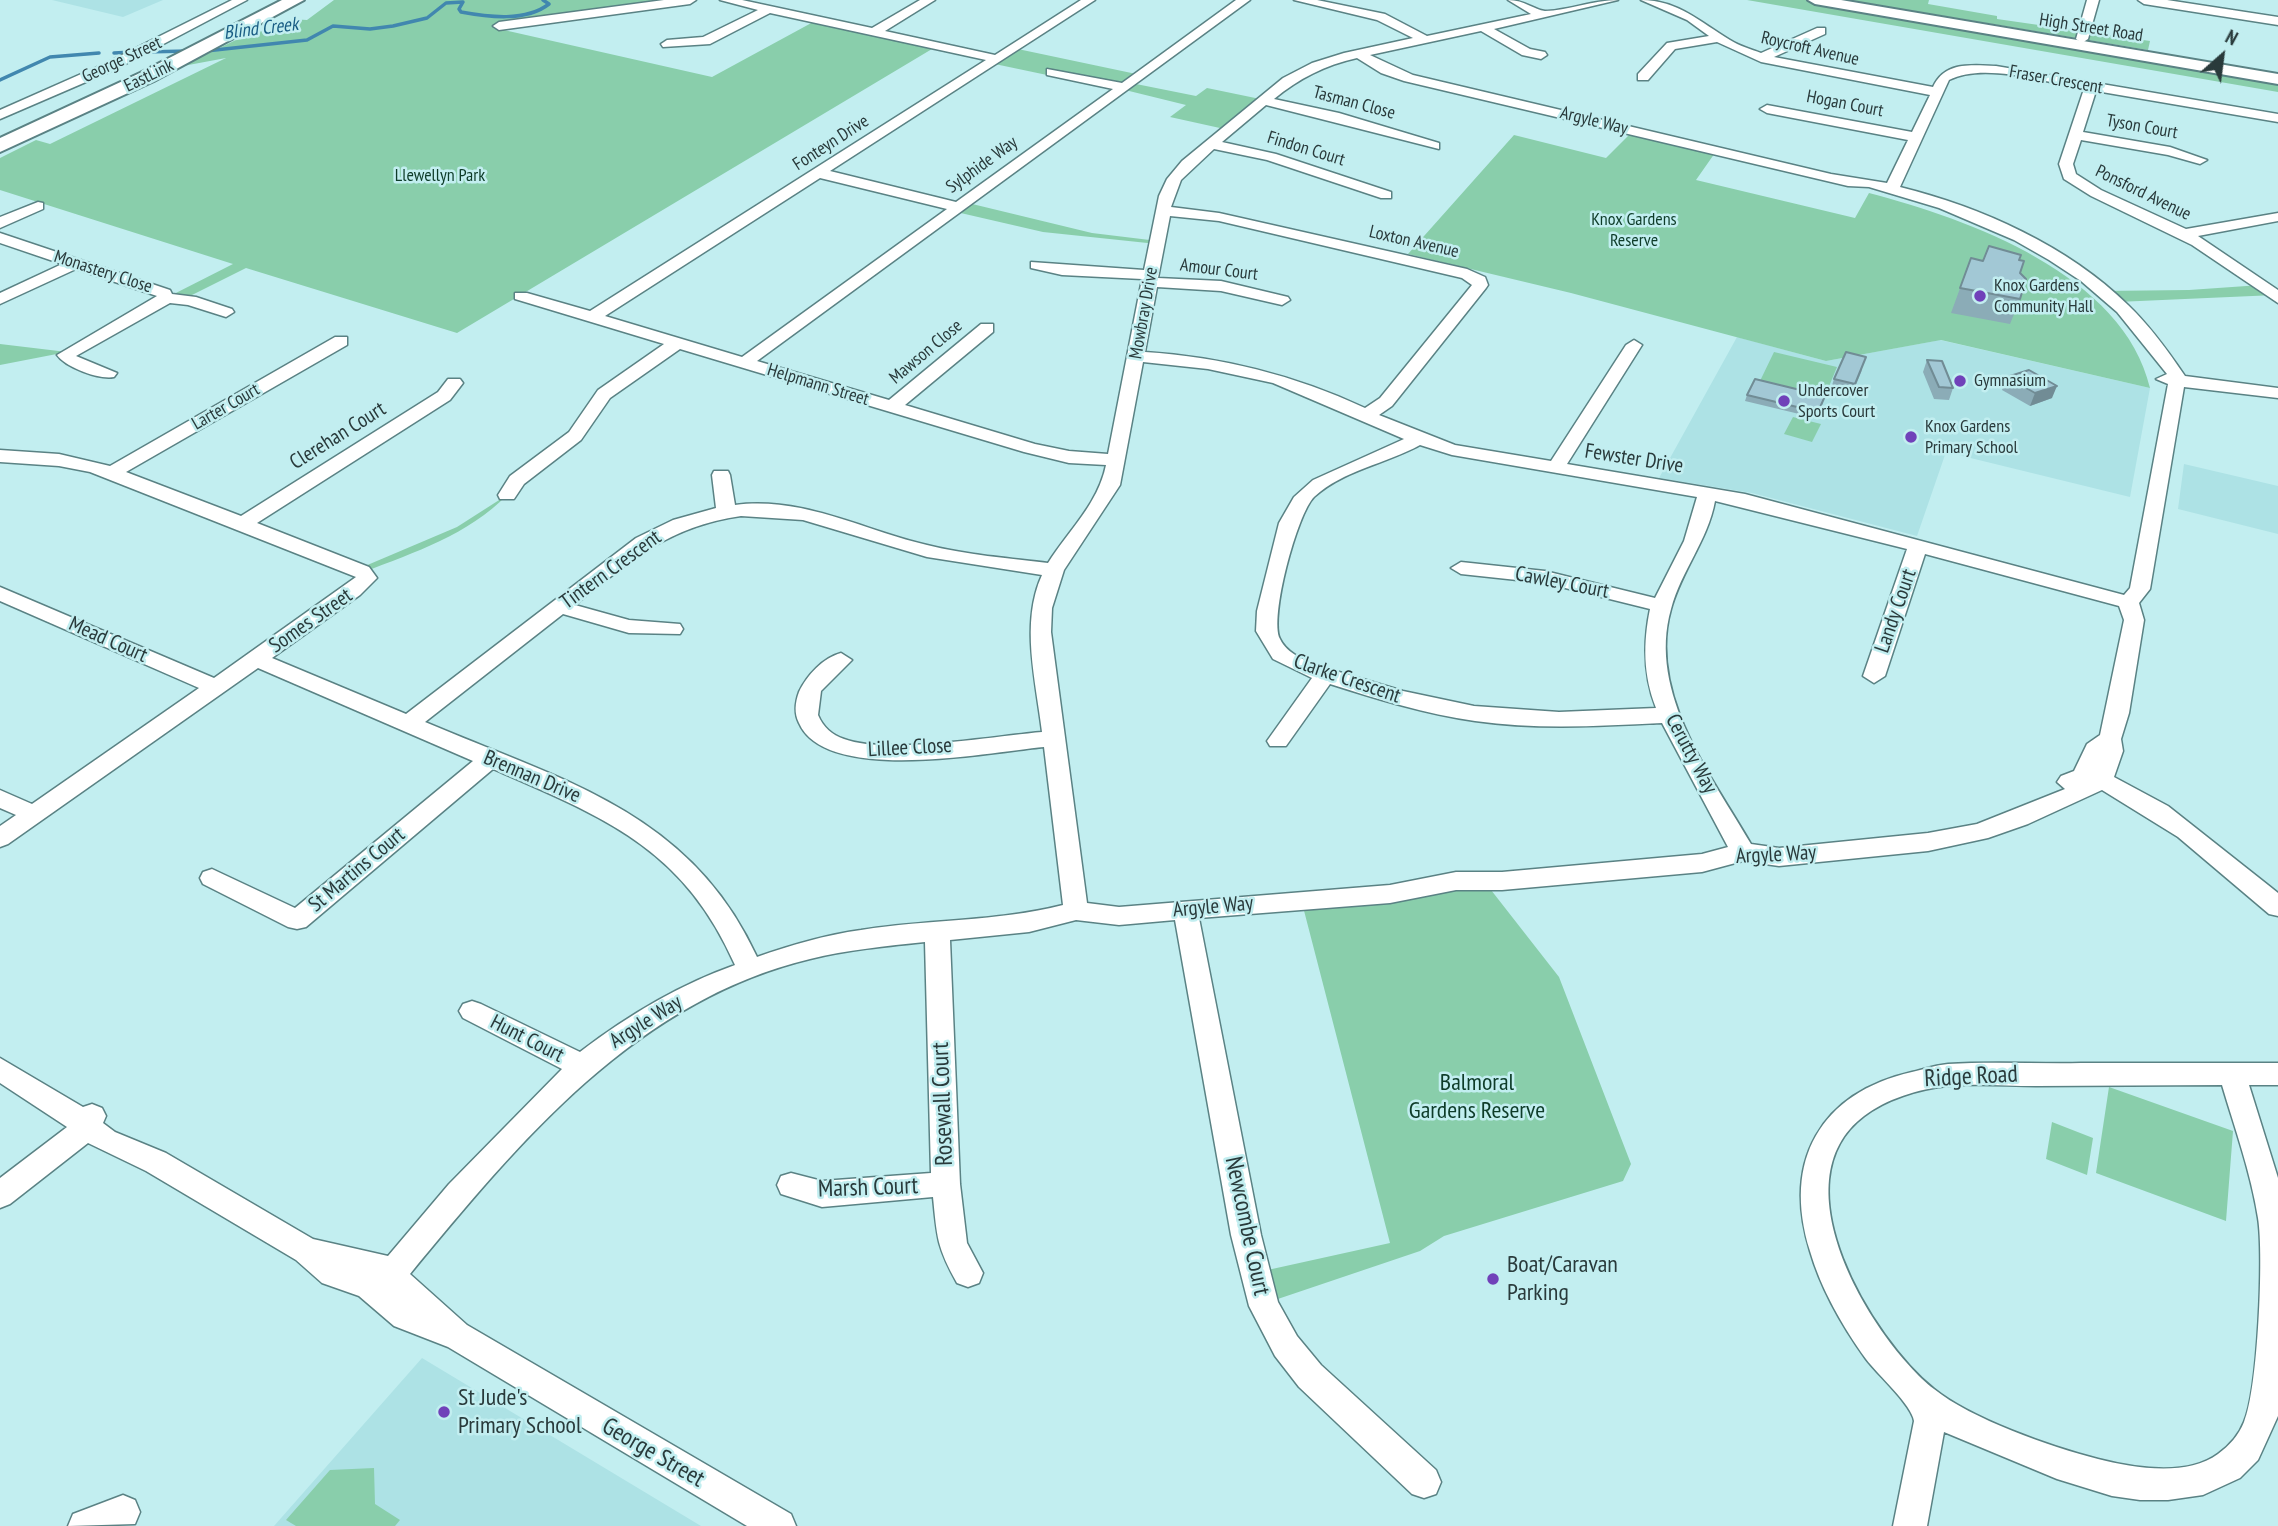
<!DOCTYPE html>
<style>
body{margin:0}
#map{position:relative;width:2278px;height:1526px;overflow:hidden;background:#c2eef0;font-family:"PT Sans Narrow",sans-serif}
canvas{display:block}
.north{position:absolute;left:2187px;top:21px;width:70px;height:70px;-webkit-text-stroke:5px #c2eef0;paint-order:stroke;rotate:28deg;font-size:19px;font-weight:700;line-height:28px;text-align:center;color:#293a3b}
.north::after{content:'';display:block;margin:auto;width:24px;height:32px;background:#293a3b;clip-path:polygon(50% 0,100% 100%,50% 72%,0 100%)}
</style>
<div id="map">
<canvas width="2278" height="1526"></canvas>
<div class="north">N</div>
</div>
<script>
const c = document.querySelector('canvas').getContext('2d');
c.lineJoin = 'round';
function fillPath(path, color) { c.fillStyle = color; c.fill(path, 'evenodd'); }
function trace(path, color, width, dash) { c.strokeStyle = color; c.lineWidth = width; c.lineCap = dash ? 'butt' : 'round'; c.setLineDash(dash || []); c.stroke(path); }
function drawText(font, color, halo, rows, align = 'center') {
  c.font = font + ' "PT Sans Narrow",sans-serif'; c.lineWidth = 5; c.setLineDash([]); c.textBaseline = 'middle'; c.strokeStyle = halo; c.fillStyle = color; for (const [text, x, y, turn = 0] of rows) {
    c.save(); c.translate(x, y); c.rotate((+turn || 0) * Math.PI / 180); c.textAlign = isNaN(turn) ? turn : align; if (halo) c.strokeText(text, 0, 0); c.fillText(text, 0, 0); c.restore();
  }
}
fillPath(new Path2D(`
 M52,0H163L123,17Z
 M1737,337L1826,361L1940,340L2150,388L2130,497L1946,452L1917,536L1752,493L1659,478Z
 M2184,464L2278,486V534L2178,509Z
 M422,1358L701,1526H274Z`), '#ade2e5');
fillPath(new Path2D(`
 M334,0H690L495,28L712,77L815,21L937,46L457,333L246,268L184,299L166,298L233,264L0,190V158L36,140L50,144L226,58L183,66L250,33L270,30L290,19L307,20Z
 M1747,0H1815L2278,79V92Z
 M1848,0H1929L1928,4L1997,16V19L2150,41L2148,50Z
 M1013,48L1141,75L1131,83L1196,96L1207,88L1265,100L1229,130L1170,117L1186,105L1052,72L1047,75L990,63Z
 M1634,130L1717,150L1696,180L1855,218L1869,193C1969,219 2124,275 2150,388L1941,340L1826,361L1571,293L1408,254L1514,135L1606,158Z
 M964,202L1092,233L1158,241L1157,244L1043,232L952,211Z
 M2261,285L2275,295L2117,302L2103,291L2189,290Z
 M0,344L67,352L0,365Z
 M1774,352L1837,367L1825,396L1760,381Z
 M1793,417L1821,424L1812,442L1784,434Z
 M507,495C468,535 415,552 364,572L358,569L457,527Z
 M1484,881L1559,977L1631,1164L1623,1181L1444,1236L1420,1251L1263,1304L1254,1273L1390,1243L1301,899Z
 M2109,1087L2233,1131L2226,1221L2096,1173Z
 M2052,1122L2093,1138L2087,1175L2046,1159Z
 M374,1468L375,1504L400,1520L395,1526H296L286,1520L330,1470Z`), '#89ceab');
trace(new Path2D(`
 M206,51L307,40L333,26L370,29L393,26L427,18L446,3L463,2L459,9L461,12C488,17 526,22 549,4L543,0
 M143,52L189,51
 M114,53L133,52
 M0,80L50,57L99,53`), '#4187af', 3.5);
const minor = new Path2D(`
 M232,0H247L116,69L0,119V110L106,63Z
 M664,0H696L690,4L499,30L493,26L499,22Z
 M720,0H742L872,28L920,0H935L885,31L995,55L1081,0H1095L830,171L956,202L1113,89L1047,75V69L1122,83L1236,0H1250L757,361L889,400L981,324H993V332L905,405L1035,444L1069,451L1108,454L1142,279L1062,275L1031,268V262L1144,270L1159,196L1167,179L1182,161L1283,78L1312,63L1344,53L1413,38L1377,20L1294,0H1317L1385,14L1427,36L1531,14L1508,0C1525,0 1534,10 1545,11C1566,11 1593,0 1618,0L1494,29L1530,49L1545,52L1547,55L1541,59L1522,55L1481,31L1370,55L1413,75L1831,174L1887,183L1908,140L1767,113L1760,109L1767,105L1912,132L1930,95L1761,62L1717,42L1675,49L1648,80H1638V74L1667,43L1709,36L1687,20L1641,0C1678,0 1700,22 1730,40C1739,46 1751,49 1761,53L1817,28H1825V34L1774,57L1933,87C1945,61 1971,65 1996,66L2278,114V122L2096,91L2083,132L2170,147L2207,160L2200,164L2168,155L2081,140L2073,164L2076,174L2101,190L2186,229L2278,213V221L2198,236L2278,290V303L2192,245L2091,196L2064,179L2059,164L2084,89C2046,82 1983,62 1949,80L1900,187C1981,207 2068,246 2128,305C2150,326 2168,351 2185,376L2278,388V398L2184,387L2150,589L2139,603L2144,620L2129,713L2121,739L2123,751L2114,777L2168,806L2268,885L2278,893V916L2269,914L2178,837L2102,790L2028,824L1988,838L1928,851L1779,866L1743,861L1702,872L1502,890H1456L1390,903L1199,918L1261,1235L1278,1302L1297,1336L1321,1365L1436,1470L1441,1482L1436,1494L1424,1498L1412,1494L1299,1387L1275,1356L1249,1306L1231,1235L1175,920L1119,925L1076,920L1029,932L950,940L960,1184L967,1243L983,1273L979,1283L968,1287L957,1283C937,1247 937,1238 933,1197L822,1207L781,1194L777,1185L781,1176L791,1173L822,1181L931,1173L925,942C886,946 847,950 810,959C635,1001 519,1142 410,1274L467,1325L791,1514L796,1526H747L448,1347L394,1326L359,1296L322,1283L296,1260L146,1171L88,1143L10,1204L0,1208V1178L67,1127L0,1083V1058L83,1107L92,1104L102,1108L106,1116L103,1123L115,1132L166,1153L313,1239L388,1256L449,1184L562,1069L463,1018L459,1011L463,1004L472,1001L481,1004L580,1052C627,1016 679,985 735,965C683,847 603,817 493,769L306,927L297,929L288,927L203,884L200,878L203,872L212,869L295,908L473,761L258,668L8,844L0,847V826L16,815L0,808V790L32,804L199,688L0,601V587L214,678L356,577L90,472L59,466L0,462V450L59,454L110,466L335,337H347V345L126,472L241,516L438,392L448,379H460L463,383L450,400L257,523L369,567L377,578L360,595L272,658L406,714L636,538L673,520L716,508L712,475L714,471H728L730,475L735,505C802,496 863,530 927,545C967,555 1008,558 1048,563C1069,530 1098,504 1106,465L1069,463L1024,452L680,349L610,398L581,440L524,484L514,499H500L498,495L510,476L569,432L598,390L664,344L515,299V293H527L590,311L986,60L770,13L710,44L663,47L661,44L667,40L703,37L758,10ZM1357,58L1381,73L1404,81L1848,186L1869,187L1939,208L2014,240L2049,260L2081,281L2117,312L2167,374L2156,379L2168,384L2130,588L2124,595L1745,494L1567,464L1642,345L1634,340L1626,345L1551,461L1455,445L1379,415L1392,406L1486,288L1488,285L1485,277L1467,269L1219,213L1171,207L1181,180L1214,149L1267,160L1381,198H1391V192L1276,154L1222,142L1266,105L1439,149V143L1339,113L1274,99C1298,79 1325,65 1357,58ZM820,178L947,209L742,357L605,316ZM1170,216L1219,221L1462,278L1472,285L1380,398L1365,408C1294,375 1222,357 1145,352L1157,287L1221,291L1282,305L1290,300L1288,297L1221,281L1158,278ZM1143,362L1208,369L1273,383L1404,439L1313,480L1294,497L1279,523L1257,611L1256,631L1273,659L1312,678L1267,741L1270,746H1286L1330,684C1377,699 1426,714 1475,721C1537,730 1600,726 1662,723L1728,847L1702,854L1502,872H1456L1390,885L1119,907L1087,903L1051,632L1052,608L1064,570L1120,485ZM1420,445L1452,455L1697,497L1684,541L1655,598L1545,571L1461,562L1451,568L1461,574L1545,583L1650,609C1643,643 1643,675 1656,708L1559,712L1474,706L1403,691L1319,666C1305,660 1287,654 1280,639C1269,618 1297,514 1314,497C1343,470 1386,464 1420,445ZM1715,501L1907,549L1863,676L1874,683L1885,676L1925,554L2119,606L2124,620L2100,735L2087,744L2074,771L2061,776L2057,782L2065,789L1977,824L1928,833L1779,848L1751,844C1711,775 1647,693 1671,609C1681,571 1708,540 1715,501ZM741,516L803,520L927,557L1042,575C1020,623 1036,681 1042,732C994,736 887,755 844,739C832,735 823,727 818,715L821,691L852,660L841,653C823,658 807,675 799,692C795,703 794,713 799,723C826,785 990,752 1044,747L1063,905C996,922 928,919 861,930C825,935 791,945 757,957C690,811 561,780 425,722L563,614L629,633L680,634L683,629L680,624L629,620L575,605C630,561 669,526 741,516Z
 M2087,0H2099L2088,39L2082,43L2076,39Z
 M2138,0H2167L2278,17V25L2144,4Z
 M38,202L43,203V209L0,228V217Z
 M0,233L170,290L172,294L196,297L232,309L234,312L226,317L188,305L170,303L76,356L117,373L114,377C99,380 65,367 57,355L157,296L76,269L0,304V293L62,264L0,243Z
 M2278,1063V1085H2249L2278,1178V1416L2258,1460L2240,1478L2203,1495L2168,1500H2140L2112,1496L2057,1479L1944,1432L1927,1526H1893L1914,1421C1912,1405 1878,1375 1866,1359C1843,1327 1821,1289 1810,1251C1782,1161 1820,1093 1912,1072C1924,1069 1936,1065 1948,1064C1992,1061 2037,1064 2081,1063C2147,1063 2212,1063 2278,1063ZM2222,1085C2235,1129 2251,1173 2258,1218C2264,1255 2258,1389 2244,1422C2239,1435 2229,1446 2218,1454C2187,1477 2133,1468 2098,1459C2051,1447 1971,1419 1934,1389C1872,1339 1776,1182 1864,1116C1886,1099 1919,1089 1947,1086C1976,1083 2007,1086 2036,1086C2098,1086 2160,1085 2222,1085Z
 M123,1495L135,1500L140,1512L135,1524L68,1526L73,1514Z`);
const major = new Path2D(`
 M1808,0H1841L2278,74V84L1815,4Z`);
const highway = new Path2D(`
 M282,0H304L154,81L0,152V138L140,73Z`);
trace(minor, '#5a8284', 3);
trace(major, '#5a8284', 4);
trace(highway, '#5a8284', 4);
fillPath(minor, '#fff');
fillPath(major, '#fff');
fillPath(highway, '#fff');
fillPath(new Path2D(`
 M1971,258L1983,261L2019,260L2020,299L2010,324L1951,313Z
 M1927,360L1953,388L1949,400L1934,399L1923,372Z
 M1862,370L1851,397L1830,392L1834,379Z
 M2007,377L2052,398L2030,406L2002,390Z
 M1747,395L1823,402L1816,418L1745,401Z`), '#8bacb7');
fillPath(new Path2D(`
 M2057,386L2052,398L2030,406L2035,393Z`), '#718c95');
const building = new Path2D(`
 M1989,246L2021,255L2019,260L2024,261L2020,273L2026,279L2020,299L1960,288L1971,258L1983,261Z
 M1846,352L1866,357L1855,384L1834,379Z
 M1927,360L1942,361L1953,388L1939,387Z
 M2029,370L2057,386L2035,393L2007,377Z
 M1755,379L1825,396L1818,412L1747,395Z`);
fillPath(building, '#a2c8d5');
trace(building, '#718c95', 2);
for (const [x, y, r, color] of [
 [1980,296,7,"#7041b9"],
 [1960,381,7,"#7041b9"],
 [1784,401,7,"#7041b9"],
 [1911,437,7,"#7041b9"],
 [1493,1279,7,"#7041b9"],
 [444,1412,7,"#7041b9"]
]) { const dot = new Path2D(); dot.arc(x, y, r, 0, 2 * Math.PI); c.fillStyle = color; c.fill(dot); trace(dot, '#c2eef0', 2.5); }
drawText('18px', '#293a3b', '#c2eef0', [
 ["High Street Road",2091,28,9],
 ["Roycroft Avenue",1810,49,13],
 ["George Street",122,60,-25],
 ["EastLink",149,76,-26],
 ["Fraser Crescent",2056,80,10],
 ["Tasman Close",1354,103,15],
 ["Hogan Court",1845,104,11],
 ["Argyle Way",1594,121,14],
 ["Tyson Court",2142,127,10],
 ["Fonteyn Drive",831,143,-33],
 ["Findon Court",1306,149,17],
 ["Sylphide Way",982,165,-36],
 ["Ponsford Avenue",2143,193,26],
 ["Loxton Avenue",1414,242,13],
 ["Amour Court",1219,270,7],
 ["Monastery Close",103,272,18],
 ["Mowbray Drive",1144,313,-80],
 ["Mawson Close",926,352,-40],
 ["Helpmann Street",818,385,17],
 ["Larter Court",226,407,-30]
]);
drawText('18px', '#0e3c29', '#c2eef0', [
 ["Llewellyn Park",440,176],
 ["Knox Gardens",1634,220],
 ["Reserve",1634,241]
]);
drawText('18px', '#293a3b', '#c2eef0', [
 ["Knox Gardens",1994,286],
 ["Community Hall",1994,307],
 ["Gymnasium",1974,381],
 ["Undercover",1798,391],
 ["Sports Court",1798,412],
 ["Knox Gardens",1925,427],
 ["Primary School",1925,448]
], 'left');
drawText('italic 19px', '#185c83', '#c2eef0', [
 ["Blind Creek",261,29,-7]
]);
drawText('21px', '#293a3b', '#c2eef0', [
 ["Clerehan Court",338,436,-32],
 ["Fewster Drive",1634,459,9],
 ["Tintern Crescent",611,570,-36],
 ["Cawley Court",1562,583,11],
 ["Landy Court",1896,611,-71],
 ["Somes Street",311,621,-35],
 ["Mead Court",108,640,24],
 ["Clarke Crescent",1347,679,19],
 ["Lillee Close",910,748,-3],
 ["Cerutty Way",1691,754,62],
 ["Brennan Drive",532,777,23],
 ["Argyle Way",1776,855,-3],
 ["St Martins Court",357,870,-40],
 ["Argyle Way",1213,907,-5],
 ["Argyle Way",646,1022,-32],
 ["Hunt Court",527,1039,27]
]);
drawText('24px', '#293a3b', '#c2eef0', [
 ["Ridge Road",1971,1077,-3],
 ["Rosewall Court",943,1104,-92],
 ["Marsh Court",868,1188,-2],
 ["Newcombe Court",1247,1226,78],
 ["George Street",653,1453,30]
]);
drawText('24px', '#0e3c29', '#c2eef0', [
 ["Balmoral",1477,1083],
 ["Gardens Reserve",1477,1111]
]);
drawText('24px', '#293a3b', '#c2eef0', [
 ["Boat/Caravan",1507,1265],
 ["Parking",1507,1293],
 ["St Jude's",458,1398],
 ["Primary School",458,1426]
], 'left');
</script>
